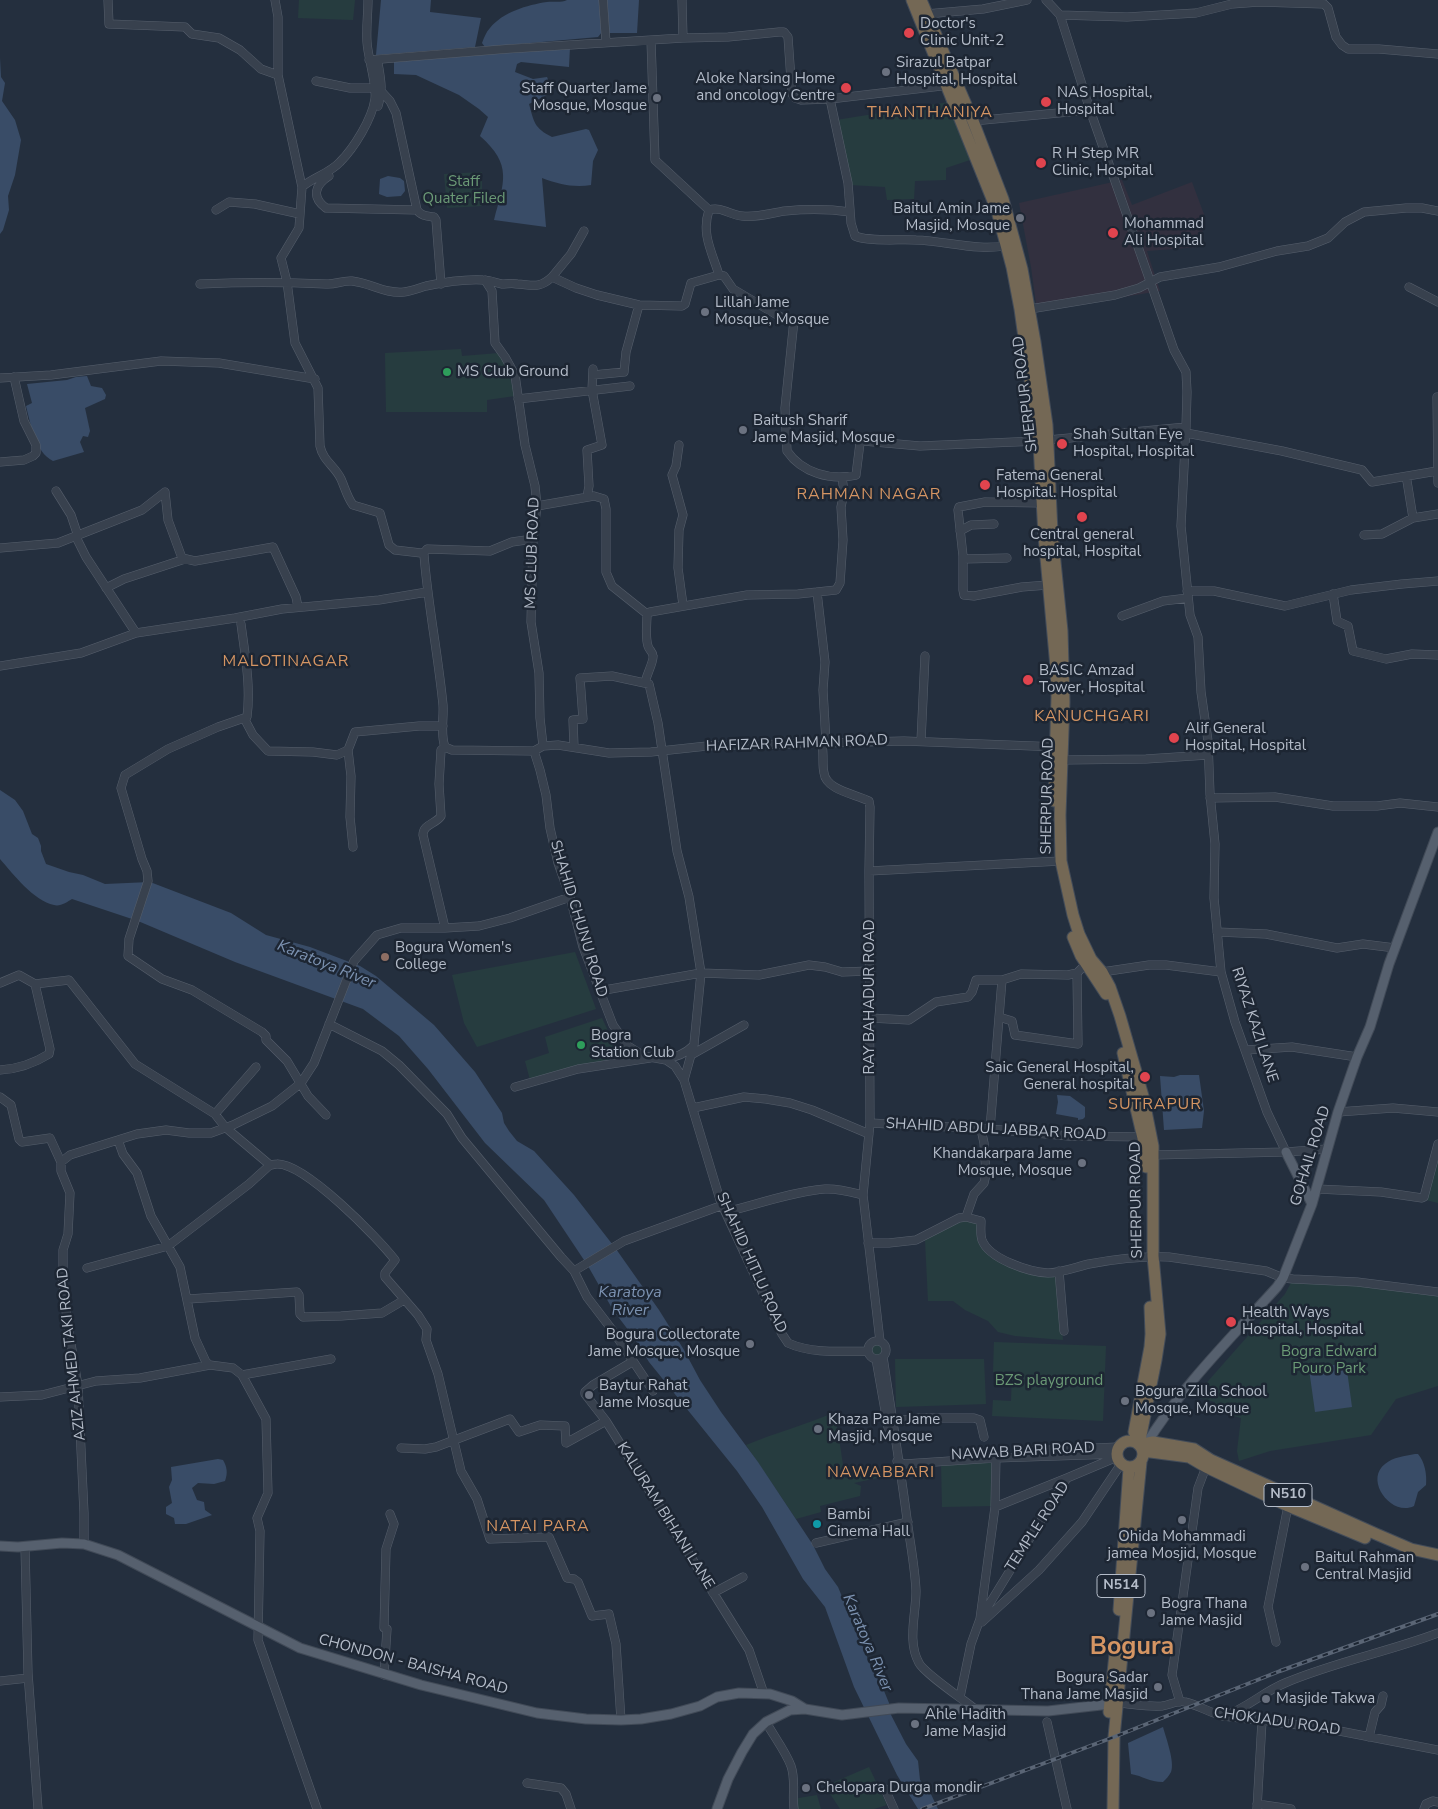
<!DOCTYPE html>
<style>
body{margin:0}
canvas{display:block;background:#242f3e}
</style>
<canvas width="1438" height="1809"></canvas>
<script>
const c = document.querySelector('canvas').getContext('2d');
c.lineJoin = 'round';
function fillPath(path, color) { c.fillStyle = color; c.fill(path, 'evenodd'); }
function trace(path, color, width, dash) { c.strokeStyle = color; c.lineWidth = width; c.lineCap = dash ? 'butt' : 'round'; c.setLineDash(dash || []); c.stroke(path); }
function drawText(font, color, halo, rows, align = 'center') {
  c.font = font + ' "Nunito Sans",sans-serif'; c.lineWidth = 5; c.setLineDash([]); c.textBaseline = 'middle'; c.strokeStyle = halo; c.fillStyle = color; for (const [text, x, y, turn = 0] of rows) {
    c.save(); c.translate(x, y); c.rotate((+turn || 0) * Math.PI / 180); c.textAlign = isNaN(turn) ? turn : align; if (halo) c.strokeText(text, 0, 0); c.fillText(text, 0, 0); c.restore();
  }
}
fillPath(new Path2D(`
 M1122,180L1132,205L1192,182L1205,217L1200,247L1147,251L1160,291L1037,311L1031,267L1019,203Z`), '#32303f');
fillPath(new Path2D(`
 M299,0H355L353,20L298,18Z
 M949,102L973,159L946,168V180L915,181L914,199L887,200L885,187L850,185L836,120Z
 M482,172V206L447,208L444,174Z
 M461,349L462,356L499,353L506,363L515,396L487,400V412H386L385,353Z
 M575,952L596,1009L477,1047L464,1023L452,975Z
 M602,1018L610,1035L624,1056L547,1074L530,1080L525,1061L549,1053L545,1037Z
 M1438,1156V1203L1422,1199Z
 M960,1220L978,1223L980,1243C1008,1263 1023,1268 1057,1271L1063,1340L1015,1336L998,1332L988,1321L965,1310L953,1301H928L925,1240Z
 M1293,1279L1438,1292V1386L1396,1399L1371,1435L1270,1451L1239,1461L1237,1451L1241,1418L1213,1411L1215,1402L1194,1397L1285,1294Z
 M994,1342L1106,1346L1103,1421L992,1416L993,1400L1011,1401L1012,1374L993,1372Z
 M870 1350a7 7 0 1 1 14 0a7 7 0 1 1-14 0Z
 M895,1359H984L986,1404L896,1407Z
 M835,1412L845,1478L900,1466L901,1473L854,1483L861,1486L860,1496L820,1506L821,1512L796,1519L746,1445C775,1433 805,1425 835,1412Z
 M941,1462H993L994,1506L942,1507Z
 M869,1767L887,1805L874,1809H840L825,1786Z
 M817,1795L821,1809H795L793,1799Z`), '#263c3f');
fillPath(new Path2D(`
 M381,0H431L430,12L481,18L475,47L376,55Z
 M567,0H600L602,32L598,37L485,47L482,43C484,38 486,32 490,28C503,12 527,5 547,2C554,1 561,3 567,0Z
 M606,0H639L637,33H608Z
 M570,47L569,67L521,62L517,64L515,72L533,79L547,77L553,92L529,104C534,122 534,128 552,137L586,129L589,130L598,150L593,161L591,185C574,188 558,184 542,178L546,227L494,220C504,182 513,165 480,136L488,117L479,109L459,95L416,75L394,74V62Z
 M0,58L1,77L5,83L2,101L15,120L21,140L15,175L8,196L9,210L3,230L0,234Z
 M388,176L400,178L404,181L405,191L401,196L387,197L379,194L380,179Z
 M87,376L91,386L102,388L106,395L105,399L85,408L90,431L88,437L83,436L80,442L84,452L53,461C35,452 31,425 26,406L32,403L27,384L67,380L76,377Z
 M0,790L15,800L23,811L32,834L38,838L41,846V851L46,864L69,872L83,875L105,884L150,882L231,913L266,935L310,947L360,966L376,976L434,1025L475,1072L502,1113L504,1123L509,1131L517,1141L534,1151L574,1195L616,1249L659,1310L684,1350L700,1380L721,1412L758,1462L813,1545L825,1569L838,1587L872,1669L882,1686L889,1703L890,1713L906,1744L918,1761L920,1780L929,1790L938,1809H918L897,1775L854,1687L825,1607L803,1579L762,1507L737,1471L649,1362L632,1335L613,1310L588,1266L544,1200L485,1143L428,1069L399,1036L363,1009L235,962L138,921L72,899C67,902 60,907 54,905C34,901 13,874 0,859Z
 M1180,1075H1199L1204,1111L1202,1128L1164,1130L1160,1076L1174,1077Z
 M1057,1095L1070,1096L1085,1107V1117L1083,1119L1078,1120V1118L1056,1114L1058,1102Z
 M1346,1363L1352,1407L1315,1412L1309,1369Z
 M1415,1454H1418C1425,1462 1427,1475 1426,1485L1418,1492L1414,1506C1391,1517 1364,1480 1385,1464C1393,1457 1405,1456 1415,1454Z
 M218,1459L223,1460C227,1467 228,1473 225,1481L214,1484L198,1483L192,1488L197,1500L204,1502L205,1510L212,1515L186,1524H175L174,1518L166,1514V1507L172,1503L169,1487L172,1480L171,1467Z
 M1163,1727C1166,1738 1175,1762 1171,1772C1169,1776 1166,1779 1163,1782C1149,1782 1143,1776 1131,1774L1128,1743Z`), '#394c67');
const minor = new Path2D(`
 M108,0L109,24L185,27L192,34L219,38L240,50L261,69L278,75
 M275,0L278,17V75L302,187
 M368,0C368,14 366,28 367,42C368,59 377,84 375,99C372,119 354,148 340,162C329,174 313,177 302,187L299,228L281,258L287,282L295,343L318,388L320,446C323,461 335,466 341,479C345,488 347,497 353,505L380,513L389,545L395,550L421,553L424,555C428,605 438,654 443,705C444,718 440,734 445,747L452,750L534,751L543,746L558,745L609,753L651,752L707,746L904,741L1059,747
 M603,0L606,42
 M682,0L683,38
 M1046,0L1060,15L1090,110L1150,281L1174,350L1186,372L1187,392L1186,427L1181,526L1190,615L1198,637L1201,692L1208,741L1210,794L1215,844L1214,898L1221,972L1235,1022L1267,1112L1286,1152
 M926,14L983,9L1027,0
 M1060,15L1127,17L1196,13L1232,4L1259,2L1324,4L1328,8L1336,37L1342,45L1348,49H1379L1438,54
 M651,40L655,160L709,210
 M369,60L506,49L683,38L728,37L779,32H784L788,37L792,94L795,98L801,100L830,99L950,85
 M371,61L378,63C381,81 383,89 378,106
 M316,81L350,88H374
 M830,99L848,183L851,223L855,236C869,242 899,239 916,240C946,241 980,252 1009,245
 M973,121L1090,110
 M329,176C315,185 311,197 326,208L417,210L396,113L390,101L380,90
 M216,210L229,202L255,204L300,214
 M417,210C421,216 427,216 434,217L436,220L441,284
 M850,212C829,209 806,209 785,211C771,213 756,218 742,216C730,215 721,206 709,210C701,234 712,252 719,275L724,276L733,289L777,315L785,319L794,320L785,408L787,451C802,473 831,481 856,475L860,443L863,441L920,446L1038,441
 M552,277L571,254L584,231
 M485,280L492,291L495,343L505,357L515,375L525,445L535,486L537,506L533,539L531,622L539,673L540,718L543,746
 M200,284C242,282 284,282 326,284C335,285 343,280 352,281C371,283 385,294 404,292C412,291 419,288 426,286C445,282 465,279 483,280C490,280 496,283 502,284C507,284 512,283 517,284C533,285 539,289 552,277L576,288L597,295L639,305L682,306L685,304L691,283L719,275
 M1409,287L1438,302
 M1030,309L1115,295L1139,288L1160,277L1219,267L1277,251L1308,246L1328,238L1345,222L1364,212L1406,208H1422L1438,211
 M593,375L624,372L626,352L639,305
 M0,378L51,375L161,361L219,363L315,379
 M1438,397H1437L1438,483
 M518,399L630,386
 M1186,433L1282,451L1362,470L1372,482L1437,471
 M1048,440L1186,427
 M679,445L676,466L672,475L683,515L679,530L678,568L683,605
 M0,462L24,460L33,456L36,453V445L24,421L14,377
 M1407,481L1413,518
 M56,491L71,515L78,536
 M587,497L589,486L587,450L602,445L592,390L593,369
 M1042,503L985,502L959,507L958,510L963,556V590L964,595L974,596L1022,587L1048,585
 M537,506L594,496L604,499L606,509V572L612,586L647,614
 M960,531L971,525L994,524
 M1364,535L1382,534L1413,518L1438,514
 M76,537L86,557L136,633
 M0,548L58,543L142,510L165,492L168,520L182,558L195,561L273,547L296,597L298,607
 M423,554L427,549L490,551L512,542L533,539
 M963,559L1007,558
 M106,588L124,579L185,559
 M1187,591H1214L1285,606L1351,590L1402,584L1438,581
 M817,592L825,662L823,690L826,742
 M1333,594L1337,621L1348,626L1353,651L1386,659L1412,654L1438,655
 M1122,616L1163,601L1188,598
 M241,624C245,655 251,686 247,717L218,727L168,749L125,775L121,788L142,859L147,871L148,881L129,939L128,956L162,979L192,990L262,1032L266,1036V1040L287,1061L308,1096L326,1115
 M0,666L81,653L136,633L235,618L282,609L379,600L427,592
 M645,683C646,676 654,661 653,656C653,652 649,650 648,646C645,637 647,624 647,614L650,612L747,595L798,594L836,590L840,583L843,540L841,507L844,492L842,477
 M244,718L253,735L268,751L313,752L337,755L348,750
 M921,741L925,656
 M818,742L822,745C824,755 822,764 824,773C826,790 855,794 869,801L870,807L869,871L870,1123L863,1195L880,1341
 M445,747L441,750L439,784L441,816C436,824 423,824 423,835L445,928
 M574,747L573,720L583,719L580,678L612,676L649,684L658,723L677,851L689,897L701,973L694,1044L684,1080
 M534,751L540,770L546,795L550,828L558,863L570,897L583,947L613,1025L628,1046L644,1056L666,1060L675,1066L684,1080L721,1203L782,1334L788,1343C812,1354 842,1351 868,1351
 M1063,760L1146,759L1208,755
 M1210,798L1275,797L1333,806H1377L1400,803L1438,807
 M353,847L350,817L351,776L348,750L355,732L419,726H443
 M869,871L1061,861
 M1217,932L1266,934L1337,948L1363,944L1395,948
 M1102,972L1149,965H1166L1221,972
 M0,983L19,975L35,984L69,980L135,1064L215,1114L225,1127L270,1165C272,1165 275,1164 277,1164C305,1163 378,1238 395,1260L385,1273V1277L418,1315L427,1329L426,1340L438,1374L461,1471L477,1499L490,1539L549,1537L567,1578L574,1579L578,1582L592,1616L609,1614L616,1644L621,1720
 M599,991L701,973L759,975L809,965L825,967L842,972L870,971
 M999,1017L1012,1021L1015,1035L1078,1044L1077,973
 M870,1018L909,1020L936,1002L968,997L972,992L976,980H1002L1021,974L1068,975L1077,973L1088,962
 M329,1024L382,1051L399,1065L447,1114L462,1138L561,1257L574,1271L587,1297L613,1331L653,1391
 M1246,1050L1292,1047L1357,1057
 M691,1055L744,1025
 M663,1059C674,1058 685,1054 693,1046
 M0,1070C18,1069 33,1064 49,1054L50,1049L35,984
 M515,1087L578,1069L650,1058
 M0,1097L11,1105L19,1139L22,1142L50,1138L61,1162
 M693,1108L744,1097L766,1099L790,1103L812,1110L869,1134
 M1338,1112L1393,1108L1438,1112
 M215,1114L256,1067
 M870,1123L990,1129L1069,1136L1145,1137
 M990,1129L1002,980
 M118,1140L123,1154L137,1173L151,1216L180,1267L195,1338L206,1362L210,1365L233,1368L242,1375L266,1419L268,1493L257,1518L260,1531L258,1640L317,1809
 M1153,1155L1286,1152L1327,1149
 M1317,1189L1381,1192L1422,1198L1424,1197L1438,1144
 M726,1212C755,1205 795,1191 825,1189C837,1188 851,1192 863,1195
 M966,1217L974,1194L984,1183L986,1174L984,1143L981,1129
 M868,1243H889L916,1240L959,1218L966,1217L981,1221C981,1226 980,1234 982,1240C989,1259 1029,1272 1048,1273C1061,1273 1076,1267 1089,1264C1116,1259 1142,1256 1169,1257L1266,1271L1283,1278L1293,1279L1357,1282L1438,1292
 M87,1268L168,1246L249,1184L270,1165
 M574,1271L624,1241L723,1205
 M1059,1271L1064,1331
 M188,1299L297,1292L299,1295L300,1314L303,1317L341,1316L382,1313L404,1300
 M868 1350a9 9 0 1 1 18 0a9 9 0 1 1-18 0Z
 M883,1357C891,1411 900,1465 907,1519C910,1543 915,1567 916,1591C916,1614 907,1642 919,1663C924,1673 964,1700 975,1709
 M876,1359L889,1433
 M632,1362L593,1385L585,1392V1394L606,1421L749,1650L764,1694
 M242,1375L331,1359
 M0,1397L42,1395L96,1381L140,1378L210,1365
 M889,1422L919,1418H974L980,1420L984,1437
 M401,1448L425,1449L436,1447L510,1419L519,1432L540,1425L565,1426L566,1443L606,1421
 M1030,1451L1118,1447
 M897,1461L904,1464L996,1458L1116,1454
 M995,1507L1067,1478
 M816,1543L908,1522
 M84,1544V1513L78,1386L67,1320L63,1283V1250L68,1234L70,1193L61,1171V1162L70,1155L137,1134L166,1130L189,1133H211L233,1125L272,1106L301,1083L314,1063L354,961L377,935L401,928H445L479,926L510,918L570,897
 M25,1547L28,1673L38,1809
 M713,1593L743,1577
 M982,1616L1067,1478L1117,1457
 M982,1622L1039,1570L1082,1522L1121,1464
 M1276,1642L1268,1607L1288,1506
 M384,1675L387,1629L384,1628L386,1549L394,1524L390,1514
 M0,1681L28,1678
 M960,1697L971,1644L980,1619L995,1507L996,1455
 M1180,1702L1172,1675L1198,1488L1206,1467
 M1118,1703C1133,1704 1147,1707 1162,1706C1170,1705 1178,1700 1185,1702C1198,1705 1210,1713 1223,1716L1324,1728L1438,1750
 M1224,1716C1246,1709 1263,1692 1285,1683C1334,1662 1388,1652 1438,1633
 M766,1722C773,1735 786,1752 791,1766C796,1780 792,1795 794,1809
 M1047,1722L1067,1809
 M1369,1737L1375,1712L1381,1705L1383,1696
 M527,1783L561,1788L566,1794L571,1809
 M885,1789L894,1809
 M1257,1804L1291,1809
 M1257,1809L1262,1721
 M1424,1809L1426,1804L1433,1801L1438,1802`);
const major = new Path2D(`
 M1286,1152L1312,1204
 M1145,1446C1181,1387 1231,1338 1277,1287L1283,1278L1312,1204L1338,1112L1357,1057L1370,1027L1389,964L1438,832
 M0,1546L18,1547L62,1543L84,1544L118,1555L300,1648L421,1685L537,1713L586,1719L621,1720L641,1719L671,1714L700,1706L717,1697L739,1693L770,1694L792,1701L805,1709
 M717,1809L728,1779L742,1752L753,1734L766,1722L790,1710L805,1709L842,1715L899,1708L1048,1711L1110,1704`);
const highway = new Path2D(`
 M912,0L997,211L1012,267L1020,309L1039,444L1044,536L1056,667L1057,697L1054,801
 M921,0L973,121L1003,199L1022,269L1035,342L1047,425L1052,532L1062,631L1064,702L1060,815L1061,861L1073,915L1079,934L1091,959L1102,972L1110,987L1120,1016L1143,1096L1153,1146V1256L1160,1334L1156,1360L1139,1445
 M1073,937L1081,956L1106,994
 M1123,1053L1143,1138L1146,1167
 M1134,1432L1150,1347L1151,1334L1150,1307
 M1117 1454a13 13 0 1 1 26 0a13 13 0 1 1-26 0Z
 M1139,1445L1153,1442L1194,1449L1211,1460L1376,1534L1411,1549L1438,1555
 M1143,1451L1189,1457L1206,1467L1288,1506L1365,1538
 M1119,1610L1129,1468
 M1109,1712L1115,1654
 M1113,1809L1114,1737L1141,1462`);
trace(minor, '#565f6c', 9);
trace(major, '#414a57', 11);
trace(highway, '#434c59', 13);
trace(minor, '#38414e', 8);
trace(major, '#56606e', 9);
trace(highway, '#746855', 11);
const rail = new Path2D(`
 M922,1809L1114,1737L1280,1671L1438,1614`);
trace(rail, '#5a6575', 4);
trace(rail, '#1d2633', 2, [5.5]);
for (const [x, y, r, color] of [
 [909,33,6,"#e0444e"],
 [886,72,5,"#6b7280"],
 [846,88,6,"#e0444e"],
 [657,98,5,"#6b7280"],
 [1046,102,6,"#e0444e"],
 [1041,163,6,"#e0444e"],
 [1020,218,5,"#6b7280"],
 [1113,233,6,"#e0444e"],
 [705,312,5,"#6b7280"],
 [447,372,5,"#2e9e5b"],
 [743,430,5,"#6b7280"],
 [1062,444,6,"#e0444e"],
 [985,485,6,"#e0444e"],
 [1082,517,6,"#e0444e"],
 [1028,680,6,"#e0444e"],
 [1174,738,6,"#e0444e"],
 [385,957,5,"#8d6e63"],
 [581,1045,5,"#2e9e5b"],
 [1145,1077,6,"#e0444e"],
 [1082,1163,5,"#6b7280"],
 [1231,1322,6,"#e0444e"],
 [750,1344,5,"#6b7280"],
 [589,1395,5,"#6b7280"],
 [1125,1401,5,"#6b7280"],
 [818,1429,5,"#6b7280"],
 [1182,1520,5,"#6b7280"],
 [817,1524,5,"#0f9aa8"],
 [1305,1567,5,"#6b7280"],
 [1151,1613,5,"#6b7280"],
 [1158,1687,5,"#6b7280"],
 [1266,1699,5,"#6b7280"],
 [915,1724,5,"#6b7280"],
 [806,1788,5,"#6b7280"]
]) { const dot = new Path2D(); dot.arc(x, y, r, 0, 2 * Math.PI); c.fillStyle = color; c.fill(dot); trace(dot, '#1d2633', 2); }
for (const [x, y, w] of [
 [1288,1495,48],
 [1121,1586,48]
]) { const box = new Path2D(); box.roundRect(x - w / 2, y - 11.5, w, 23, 4); c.fillStyle = '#1d2633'; c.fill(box); trace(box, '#b4bcc9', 1); }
drawText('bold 14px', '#b4bcc9', null, [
 ["N510",1288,1495],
 ["N514",1121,1586]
]);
drawText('15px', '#b4bcc9', '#1d2633', [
 ["Doctor's",920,24],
 ["Clinic Unit-2",920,41],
 ["Sirazul Batpar",896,63],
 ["Hospital, Hospital",896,80],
 ["Aloke Narsing Home",835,79,"right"],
 ["and oncology Centre",835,96,"right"],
 ["Staff Quarter Jame",647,89,"right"],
 ["Mosque, Mosque",647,106,"right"],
 ["NAS Hospital,",1057,93],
 ["Hospital",1057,110],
 ["R H Step MR",1052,154],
 ["Clinic, Hospital",1052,171],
 ["Baitul Amin Jame",1010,209,"right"],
 ["Masjid, Mosque",1010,226,"right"],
 ["Mohammad",1124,224],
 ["Ali Hospital",1124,241],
 ["Lillah Jame",715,303],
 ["Mosque, Mosque",715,320],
 ["MS Club Ground",457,372],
 ["Baitush Sharif",753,421],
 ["Jame Masjid, Mosque",753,438],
 ["Shah Sultan Eye",1073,435],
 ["Hospital, Hospital",1073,452],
 ["Fatema General",996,476],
 ["Hospital. Hospital",996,493],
 ["Central general",1082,535,"center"],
 ["hospital, Hospital",1082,552,"center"],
 ["BASIC Amzad",1039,671],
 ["Tower, Hospital",1039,688],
 ["Alif General",1185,729],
 ["Hospital, Hospital",1185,746],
 ["Bogura Women's",395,948],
 ["College",395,965],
 ["Bogra",591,1036],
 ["Station Club",591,1053],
 ["Saic General Hospital,",1134,1068,"right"],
 ["General hospital",1134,1085,"right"],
 ["Khandakarpara Jame",1072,1154,"right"],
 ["Mosque, Mosque",1072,1171,"right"],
 ["Health Ways",1242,1313],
 ["Hospital, Hospital",1242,1330],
 ["Bogura Collectorate",740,1335,"right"],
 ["Jame Mosque, Mosque",740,1352,"right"],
 ["Baytur Rahat",599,1386],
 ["Jame Mosque",599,1403],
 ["Bogura Zilla School",1135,1392],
 ["Mosque, Mosque",1135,1409],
 ["Khaza Para Jame",828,1420],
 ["Masjid, Mosque",828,1437],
 ["Bambi",827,1515],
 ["Cinema Hall",827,1532],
 ["Ohida Mohammadi",1182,1537,"center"],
 ["jamea Mosjid, Mosque",1182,1554,"center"],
 ["Baitul Rahman",1315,1558],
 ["Central Masjid",1315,1575],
 ["Bogra Thana",1161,1604],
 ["Jame Masjid",1161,1621],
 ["Bogura Sadar",1148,1678,"right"],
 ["Thana Jame Masjid",1148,1695,"right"],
 ["Masjide Takwa",1276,1699],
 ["Ahle Hadith",925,1715],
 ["Jame Masjid",925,1732],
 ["Chelopara Durga mondir",816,1788]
], 'left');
drawText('15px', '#6b9a76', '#1d2633', [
 ["Staff",464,182],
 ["Quater Filed",464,199],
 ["Bogra Edward",1329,1352],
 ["Pouro Park",1329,1369],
 ["BZS playground",1049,1381]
]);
drawText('15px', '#b4bcc9', '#1d2633', [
 ["SHERPUR ROAD",1026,394,-97],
 ["MS CLUB ROAD",533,553,-88],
 ["HAFIZAR RAHMAN ROAD",797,744,-2],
 ["SHERPUR ROAD",1048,796,-89],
 ["SHAHID CHUNU ROAD",578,919,73],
 ["RAY BAHADUR ROAD",870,997,-90],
 ["RIYAZ KAZI LANE",1254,1025,72],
 ["SHAHID ABDUL JABBAR ROAD",996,1130,3],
 ["GOHAIL ROAD",1311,1156,-73],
 ["SHERPUR ROAD",1137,1200,-91],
 ["SHAHID HITLU ROAD",751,1263,66],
 ["AZIZ AHMED TAKI ROAD",72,1354,-96],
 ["NAWAB BARI ROAD",1023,1452,-3],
 ["KALURAM BIHANI LANE",665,1516,58],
 ["TEMPLE ROAD",1038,1527,-57],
 ["CHONDON - BAISHA ROAD",413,1665,15],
 ["CHOKJADU ROAD",1277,1722,8]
]);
c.letterSpacing = '1px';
drawText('16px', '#d59563', '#1d2633', [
 ["THANTHANIYA",930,113],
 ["RAHMAN NAGAR",869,495],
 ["MALOTINAGAR",286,662],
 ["KANUCHGARI",1092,717],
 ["SUTRAPUR",1155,1105],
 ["NAWABBARI",881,1473],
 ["NATAI PARA",538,1527]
]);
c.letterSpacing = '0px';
drawText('italic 16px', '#7c92b1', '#1d2633', [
 ["Karatoya River",326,965,22],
 ["Karatoya",630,1293],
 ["River",630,1311],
 ["Karatoya River",867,1643,67]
]);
drawText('bold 25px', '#d59563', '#1d2633', [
 ["Bogura",1132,1648]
]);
</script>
